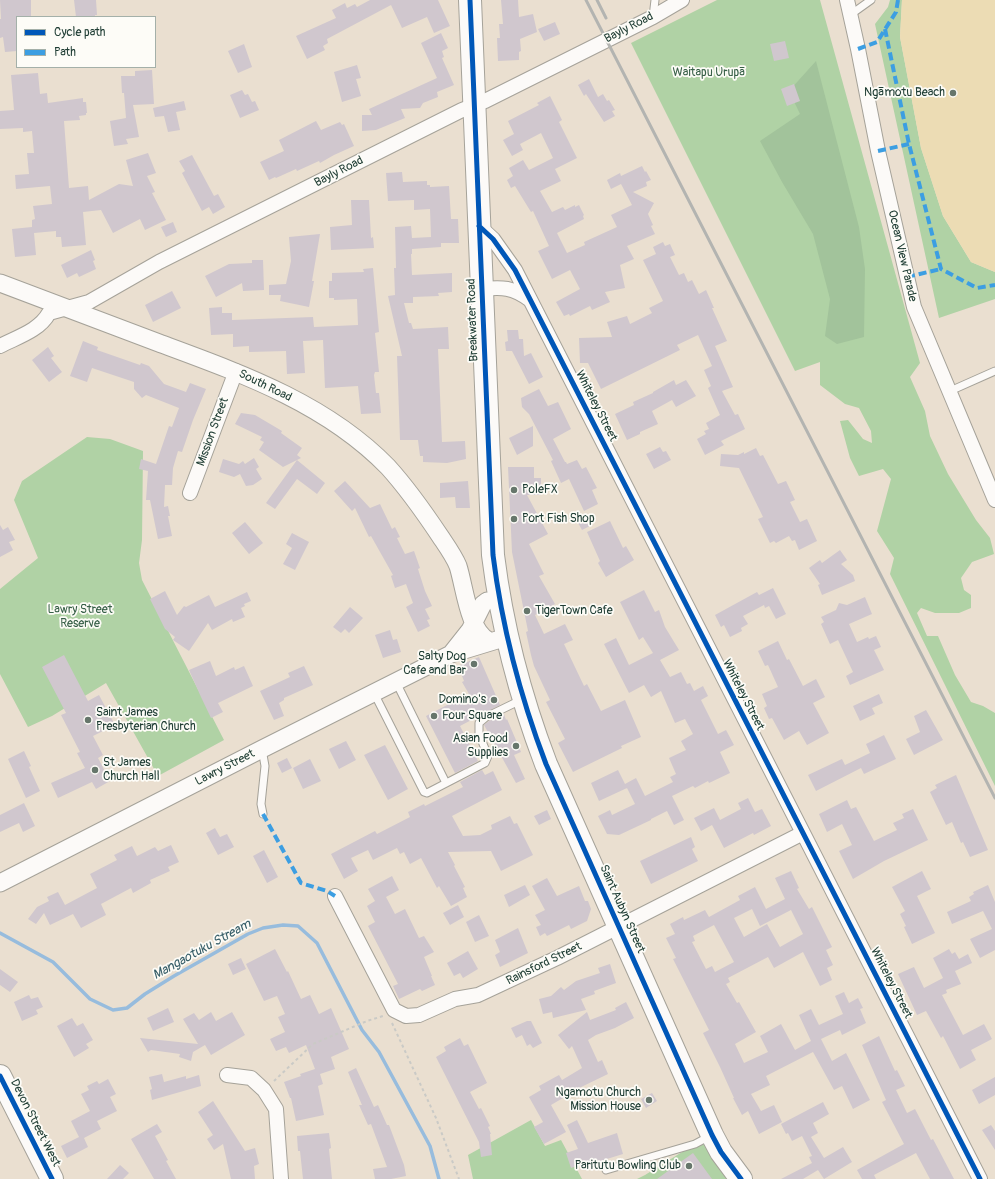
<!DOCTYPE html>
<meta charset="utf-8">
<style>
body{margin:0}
#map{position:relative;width:995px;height:1179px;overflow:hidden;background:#eadfd0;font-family:Pangolin,sans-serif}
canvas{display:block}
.legend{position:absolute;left:16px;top:16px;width:140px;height:52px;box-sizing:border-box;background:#fdfcf7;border:1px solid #a4b0a9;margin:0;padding:5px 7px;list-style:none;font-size:12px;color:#1f3d34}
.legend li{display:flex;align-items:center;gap:8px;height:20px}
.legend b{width:20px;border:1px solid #a4b0a9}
</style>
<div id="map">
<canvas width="995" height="1179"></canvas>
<ul class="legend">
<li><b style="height:5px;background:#0057b8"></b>Cycle path</li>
<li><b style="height:5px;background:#3c9ee2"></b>Path</li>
</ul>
</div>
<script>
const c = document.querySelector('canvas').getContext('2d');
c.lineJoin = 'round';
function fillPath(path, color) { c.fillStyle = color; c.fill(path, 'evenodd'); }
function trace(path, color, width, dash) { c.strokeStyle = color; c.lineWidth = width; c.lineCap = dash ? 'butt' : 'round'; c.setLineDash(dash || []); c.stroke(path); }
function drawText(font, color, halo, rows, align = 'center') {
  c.font = font + ' Pangolin,sans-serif'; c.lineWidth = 3.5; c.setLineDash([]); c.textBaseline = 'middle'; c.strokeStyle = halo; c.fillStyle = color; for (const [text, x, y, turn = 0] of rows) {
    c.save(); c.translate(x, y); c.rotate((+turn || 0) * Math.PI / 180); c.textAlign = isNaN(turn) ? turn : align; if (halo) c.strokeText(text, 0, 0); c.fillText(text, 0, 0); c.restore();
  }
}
fillPath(new Path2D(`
 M717,0H820L920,363L910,377L925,411L930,436L948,474L976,520L990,538L994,554L972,562L961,578L964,590L971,595V608L959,613H935L921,608L917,613L927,636H938L955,675L971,702L983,706L995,713V786L890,574L894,558L877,531L891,479L883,469L859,476L850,458L840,421L848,420L863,439L872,443L871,431L859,408L845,404L820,385V362L795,371L631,43Z
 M890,0H902L900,37L921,148L943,216L971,262L995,272V299L939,318L875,24L888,7Z
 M87,437L110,439L143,451L142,540L139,563L142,580L224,740L158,776L106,683L52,716L28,727L0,674V589L38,558L14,500L22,481Z
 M531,1120L545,1146L561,1140L582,1179H473L468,1155Z
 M703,1139L731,1179H637L645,1175Z`), '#b0d2a5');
fillPath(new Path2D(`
 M816,61L859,227L865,269L864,337L837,344L825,336L830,299L813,234L782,182L760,141L800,114L789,91Z`), '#a2c39b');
fillPath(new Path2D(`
 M902,0H995V272L971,262L943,216L921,148L900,37Z`), '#ecdcb4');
trace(new Path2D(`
 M0,933L53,962L90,999L113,1010L127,1008L145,994L174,976L248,934L263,928L283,925L298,926L317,943L362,1030L379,1052L430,1146L439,1179`), '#97bcdd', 3.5);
fillPath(new Path2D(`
 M0,0H31V17H17V51L5,52L3,37L0,38V19H1Z
 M74,0H96L97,15H95V17H76Z
 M370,0H438L450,26L434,33L427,17L402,28L391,5L327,39L328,43L323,46L325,50L307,59L296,36L336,18L332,10L345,3L347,8L355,4L357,7Z
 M501,0H518L519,17L533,14L537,32L520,39L521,51L519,52V60L498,61L497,38H500L499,24H503Z
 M555,22L560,34L544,41L538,29Z
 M441,33L448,48L442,51L444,57L442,58L454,85L437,92L438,97L423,103L420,108L401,109L405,118L376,130L362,131V115H372L369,109L437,78L421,43Z
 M785,41L789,58L774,61L770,44Z
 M244,44L252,67L238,73L228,51Z
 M357,65L361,78L356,79L361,96L342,102L334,72Z
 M152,70L154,104L133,105L139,137L126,139L128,144L114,146L110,121L126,118L124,93H122L121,76H135V71Z
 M38,73L40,94L47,93L48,103L83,98V102H86L87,113H86V115L79,116L80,120L64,121L69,188L88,186L89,200L119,184L133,186L126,160L148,153L156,173L147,176L155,192L152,193L166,220L145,230L140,219L113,233L101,210L83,212L86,245L62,247L61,237H56V231L34,233L36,255L15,257L12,229L32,227V220L35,219L33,206L52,204L50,186L16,189L15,175L29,174L27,153H34L32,131L23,132V128L0,129V111L14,110L11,75Z
 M589,79L598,97L603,94L607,101L609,100L615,110L612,111L615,116L604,122L586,94L584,96L578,85Z
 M794,84L800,101L787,106L781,89Z
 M242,90L245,95L248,94L252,102L255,101L259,110L240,118L230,95Z
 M550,96L562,120L559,122L577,158L555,169L561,181L540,191L552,212L563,207L565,210L575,205V207L579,205L584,215L583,216L584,219L557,233L567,253L585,245L584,242L617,227L611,215L632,205L621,184L611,189L607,180L620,173L621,176L642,166L645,172L646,171L651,180L646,182L647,186L633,192L654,203L648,214L653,225L651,226L655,234L627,246L634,259L620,265L625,288L605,292L610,302L592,310L590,306L570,316L569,314L564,316L556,302L580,289L570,270L552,279L538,251L549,246L533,211L531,212L515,186L511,188L507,180L513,176L509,168L523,160L529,170L553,158L541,133L520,144L523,150L512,156L503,140L514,134L508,121L539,105L537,103Z
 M184,101L186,110L176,112L180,130L168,132L164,116L155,117L153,108Z
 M316,121L321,130L340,122L342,125L344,124L354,146L334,155L320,163L319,161L297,171L296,169L276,178L275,177L269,180L260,162L284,151L279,140Z
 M192,155L214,196L218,194L225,207L213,214L209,207L202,211L182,173L185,171L179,161Z
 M402,172L403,182L427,181V185H430V187L449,186L451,219H458L459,243H441V247L412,249V254H411L412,275L452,273V292L438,293L439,296L413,297V303H404L409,323H411L413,329L448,327L449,349H438L442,442L465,441L466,459L447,463L423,462V456H420L418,440H400L397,356H402L388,296L395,295L394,268H396L395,227L411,226L412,238L431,237L430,209L414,210V200L388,201L386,173Z
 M351,200H369L371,238L373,237L374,248L331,250L330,227L352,225Z
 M173,222L177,232L166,237L161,227Z
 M320,234L312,281H314L309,307L280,301L281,295H269V285L286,284L291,261L289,237Z
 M663,242L665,246L670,244L675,255L670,257L679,275L684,273L688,282L692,280L699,294L706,290L714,308H712L727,341L715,346L733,387L722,391L735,415L738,414L745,429L721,441L724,445L705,455L697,439L706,434L704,431L709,429L706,423L720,415L708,388L711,386L704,370L712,366L698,335L677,345L680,350L601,389L588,363H580L579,338L612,337L607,322L627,316L630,324L652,313L649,308L663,301L643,260L656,254L653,247Z
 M91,250L95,260L93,261L96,269L79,277L77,273L67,278L61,265Z
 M252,260H263L264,290L243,291L242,283L216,297L205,276L229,264L252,263Z
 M373,268L379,332L375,333L379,372H375L374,375L376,393H379L381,413L361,414L358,386L325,388L323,340L303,341L305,373L287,374L286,351L249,352V346L233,347V334L211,335L209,308L222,307V313H232V320L313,317L314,327L358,325L357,299L334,300V298H329V281H332V273L364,272L363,269Z
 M172,291L181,308L153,322L145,305Z
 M507,330H518L519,339H523L524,356L531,353L543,377L529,384L512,351H506L505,342L508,341Z
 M83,341L98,347L97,350L140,365L141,363L149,366L164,384L186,392L190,383L206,389L193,420L182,452L178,451L173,468L172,485H165L164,507L168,506L170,516H168L172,536L158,539L150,500H146L148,471L139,469L141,459L156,464L169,426L172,427L179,408L146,395L142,398L134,389V382L92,368L87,382L70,376Z
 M48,347L54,356L51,358L62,372L49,382L32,360Z
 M674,380L676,385L686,380L696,396L676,407L672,400L652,411L658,424L640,432V434L627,440L615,414L634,405L633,402L653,393V392Z
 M539,389L548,406L558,402L571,429L553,439L565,462H566L567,464L577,460L582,469L586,467L597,488L592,490L598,504L584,511L569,479L561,483L551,461L553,460L529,414L522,407L521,398Z
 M241,413L255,415L282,431L281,433L302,448L297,455L301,458L283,467L259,450L264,442L260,440L262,437L235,424Z
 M533,426V446L517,455L509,438Z
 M660,447L663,452L666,451L671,460L654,469L646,454Z
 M756,448L760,456L763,455L778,484L786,481L795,500L790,502L800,522L807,519L817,541L799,550L795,540L792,541L789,536L776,543L774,541L770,543L758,519L763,517L739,468L720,466L721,454L738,455L744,452V454Z
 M254,458L259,467L256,469L262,479L253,485L246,486L240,474L234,477L219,472L223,459L239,464L243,461L245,464Z
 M297,460L325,483L317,494L297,479L275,509L266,503Z
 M508,467H534V478H541V495H527L548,534L529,544L544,574L539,576L555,604L535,615L544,634L565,624L573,640L564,644L584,686L587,684L601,711L625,700L641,737L621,746L622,748L573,772L558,743L565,739L546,702L550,700L534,666L531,655L526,632L528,631L512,552Z
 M345,481L370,508L380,504L392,529L395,527L400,537L397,538L405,554L414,551L420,568L418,569L425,591L432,606L425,609L430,619L427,620L430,626L418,632L406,607L413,603L406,584L395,588L391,576L393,575L371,536L369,537L355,508L352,511L334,491Z
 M468,481L470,508H456L455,497L440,498V483Z
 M587,516L592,525L582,530L577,521Z
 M610,521L623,548L626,546L634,560L606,577L598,563L600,561L587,532Z
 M245,522L263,543L249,554L232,533Z
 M0,525L3,530L8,527L15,540L9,542L13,550L0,557Z
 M292,533L309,542L295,570L283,564L292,548L286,544Z
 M840,550L847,560L841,564L853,575L855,581L822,595L818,585L820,584L809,568L820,560L822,563Z
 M773,588L786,614L776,619L769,606L765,608L764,605L743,616L748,624L741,628L742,631L730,637L724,625L721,627L715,615L757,592L759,595Z
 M644,590L655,612L659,610L665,627L679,650L660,660L670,677L681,672L687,684L690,683L694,691L703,686L708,696L701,700L718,734L726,730L734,745L720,752L730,773L709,783L708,781L695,788L693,786L672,796L684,820L674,825L667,811L651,819V820L619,835L607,834L598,816L610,810L612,815L635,804L625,784L636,778L645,796L673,782L670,777L676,774L669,758L686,750L681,741L693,734L685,719L675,723L661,691L651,697L644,685L629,693L604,644L616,638L629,665L653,653L643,637L639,640L620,602Z
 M165,591L177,615L184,606L186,607L209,595L215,607L247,592L251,601L244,604L245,606L241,608L245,617L233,622L232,619L212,630L208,623L189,651L173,640L175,637L165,629L150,599Z
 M865,597L872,614L849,624L857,642L868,637L869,639L876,636L881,647L874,650L884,670L850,685L846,676L853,672L838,640L830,644L821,624L824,622L821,617L836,610L839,603L847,605Z
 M350,607L363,618L349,633L345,629L341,633L333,627Z
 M390,630L393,640L397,639L401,652L383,658L375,635Z
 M778,641L787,660L789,659L803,686L816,679L825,697L813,703L829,733L807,745L799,731L784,740L772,718L769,719L764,708L767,706L762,694L778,687L768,665L765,666L758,651Z
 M64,655L88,701L99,695L115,725L93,736L103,755L98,758L110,781L96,789L92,782L58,798L51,783L85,768L77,753L80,752L61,715L66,713L42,667Z
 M479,657L500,705L460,726L478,761L455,773L426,716L449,704L450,705L469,694L462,682L464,681L458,666Z
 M210,661L216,676L234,667L235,670L244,666L253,686L218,703L223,712L211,718L201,697L189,670Z
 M304,666L313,685L284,698V700L279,703L284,716L274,720L260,691L290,677L288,673Z
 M879,694L883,703L872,708L875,714L860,721L853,706Z
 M926,710L943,740L914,755L906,739L920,732L914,716Z
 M504,714L506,720L507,719L521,752L514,755L525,779L516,783L484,725L489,721Z
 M884,735L896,759L864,774L861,768L816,791L808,775L842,759L845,765L870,753L866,744Z
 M346,741L356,760L339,769L329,749Z
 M385,745L408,789L388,800L364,755Z
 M24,751L31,766L29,767L40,791L26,798L8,759Z
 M287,758L292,768L282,773L277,763Z
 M310,759L321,781L303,789L293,768Z
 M482,770L485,775L493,771L502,790L452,816L463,836L480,835L492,829L491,825L510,816L514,824L517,823L533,855L501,871L491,851L448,852L455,865L454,866L465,887L463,888L467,897L451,906L439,886L437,888L421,858L410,864L404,852L400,854L397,848L373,860L368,850L351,858L358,871L344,879L331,854L375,831L377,834L410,817L408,812L424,804L425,806L463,787L460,782Z
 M618,770L627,788L599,801L591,783Z
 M956,775L988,850L970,857L963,842L961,843L952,822L946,825L930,792L937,788L935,785Z
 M748,798L755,812L762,809L771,826L754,835L753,833L724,848L712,825L701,831L694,818L714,808L720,820L741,809L738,803Z
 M847,800L851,809L856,807L874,841L897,830L893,823L904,818L902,814L913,809L928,840L884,861L853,879L839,851L852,845L842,824L827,832L819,814Z
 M24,803L35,826L23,832L19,823L0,832V815Z
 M547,810L551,819L539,825L534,816Z
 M215,828L220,837L227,834L234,847L218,855L206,833Z
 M691,837L695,847L692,849L698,861L651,884L640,861Z
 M171,845L179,862L168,867L170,871L150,880L151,883L133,893L131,888L101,904L106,915L81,928L73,914L50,925L44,913L36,924L28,919L37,907L49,901L47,897L58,892L65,905L97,888L90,874L117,860L114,855L132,846L137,856L155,847L158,851Z
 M264,850L278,877L267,883L253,856Z
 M791,871L799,888L797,889L809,909L812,907L832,947L826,950L833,965L827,968L832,980L820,986L803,952L774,968L768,957L728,978L730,982L726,984L737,1003L739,1002L756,1032L735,1044L744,1063L768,1052L760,1036L781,1024L795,1050L811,1041L799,1015L811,1009L819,1025L843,1014L835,996L844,992L849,1003L858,998L863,1008L860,1009L866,1023L842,1035L840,1030L821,1039L832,1061L846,1053L870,1100L853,1109L842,1086L834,1090L813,1052L766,1076L770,1085L751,1094L761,1111L774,1105L782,1122L759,1134L748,1111L742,1115L733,1098H734L720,1067L703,1033L709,1030L673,959L676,958L666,938L675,934L670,924L683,917L684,920L705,910L709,917L740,900L738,896L755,887L766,909L785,899L775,878ZM752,909L760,926L791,910L803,934L780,947L767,924L744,937L734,918ZM714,925L734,962L715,972L712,966L706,969L692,942L695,941L693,936Z
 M922,871L931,889L917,896L935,933L912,944L904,927L906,926L900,914L905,911L892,887Z
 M392,876L399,890L386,897L395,914L405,909L419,938L424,936L434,952L424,957L432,976H431L435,985L422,991L420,989L399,999L393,986L398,984L368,926L375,922L367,906L375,901L368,889Z
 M547,878L557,896L579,886L585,901H588L591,909L587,921L571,929L569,925L547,936L545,933L540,936L536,927L541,925L535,915L545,910L532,886Z
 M525,885L530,895L509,907L504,895Z
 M988,885L995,902V950L980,958L970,939L992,929L983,911L952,924L947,912L971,901L969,897L974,894L973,892Z
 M458,905L464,917L450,925L443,913Z
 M479,915L489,936L475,942L466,922Z
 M518,928L528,953L500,967L495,955L500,952L495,940Z
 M275,949L287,972L288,971L301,999L310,995L319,1014L331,1008L349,1049L331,1057L335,1069L320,1074L323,1084L318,1086L324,1115L296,1121L291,1098H290L284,1082L301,1076L300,1074L315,1069L306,1045L289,1053L286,1047L276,1051L270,1039L285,1032L278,1017L285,1014L277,996L264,1001L246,964Z
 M949,949L952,954L955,952L959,959L968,954L972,963L955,971L961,984L946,990L947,993L942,995L963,1035L984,1024L992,1039L971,1050L976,1060L960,1069L943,1036L941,1038L926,1011L917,1015L898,974L914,967L924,988L943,978L933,958Z
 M468,951L478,969L463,978L460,973L454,976L447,963Z
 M241,958L246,969L233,975L228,964Z
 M610,964L616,983L594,991L595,994L581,999L586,1010L553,1018L552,1012L543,1014L539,999L551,996L561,987L564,990L576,981L600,973L598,968Z
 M0,969L18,982L10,992L0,985Z
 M29,995L31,999L38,997L43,1007L36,1010L38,1014L22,1021L14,1002Z
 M626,1002L634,1018L615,1028L596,1035L588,1040L598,1062L602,1060L608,1074L575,1090V1091L551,1105L566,1132L544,1144L534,1127L543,1122L529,1097L541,1090L539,1086L559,1075L562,1080L582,1068L572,1046L569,1049L558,1035L587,1012L590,1020L616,1010L615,1008Z
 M168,1008L174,1022L153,1031L147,1018Z
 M211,1012L216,1021L232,1012L245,1035L211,1055L205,1045L193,1052L191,1061L179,1057L180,1054L151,1050L148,1052L140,1038L198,1044L183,1019L194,1013L199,1020Z
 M72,1018L77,1026L83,1023L93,1040L86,1044L89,1048L74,1057L57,1026Z
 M527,1021H531L542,1043L533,1048L530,1044L527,1046L522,1035L516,1038L511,1028Z
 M879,1036L895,1071L897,1070L905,1086L896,1090L907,1113L915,1109L931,1140L933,1139L954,1179H930L916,1153L874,1175L876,1179H862L857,1170L904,1144L882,1102L886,1100L862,1045Z
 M460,1038L464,1046L468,1044L487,1083L470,1092L479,1109L481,1108L490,1126L488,1127L491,1134H490L492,1155L481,1157L479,1142L436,1057L446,1051L444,1047Z
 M356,1068L374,1107L378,1105L387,1125H389L404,1165L406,1176L391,1179H375L373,1169L387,1167L371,1124L368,1125L359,1105H362L348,1072Z
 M162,1074L164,1082L186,1076V1079L199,1075L201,1086L152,1100L150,1090L152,1089L149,1077Z
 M995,1077V1095L979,1104L972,1090Z
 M108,1079L116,1094L110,1097L117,1111L97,1121L101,1129L84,1138L88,1147L67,1158L61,1146L79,1137L71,1121L90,1111L81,1094L89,1090L87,1086L97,1081L99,1084Z
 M652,1093L657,1101L646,1108L641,1099Z
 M213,1101L245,1151L255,1148L259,1164L254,1166L255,1179H231L223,1144L214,1150L207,1139L213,1135L198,1112Z
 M823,1102L829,1114L813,1123L818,1133L811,1137L824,1158L843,1147L852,1162L824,1179L818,1170L803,1179H781L812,1163L809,1157L812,1156L802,1136L792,1141L788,1133L786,1134L781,1124Z
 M577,1120L588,1143L617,1133L623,1154L594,1163L593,1160L571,1168L566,1153L578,1149L567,1125Z
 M157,1124L162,1132L155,1136L168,1160L166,1161L176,1179H154L131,1139Z
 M991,1125L995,1131V1150L982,1130Z
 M329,1133L331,1148L329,1149L332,1179H303L300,1151H298L297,1136Z
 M693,1153L712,1179H657Z
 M120,1165L129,1173L123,1179H107Z`), '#d0c7ce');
const service = new Path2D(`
 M850,15L871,0
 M653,17L655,0
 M950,391L995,371
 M396,682L446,783
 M374,693L424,792L427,793L485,763L488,756L479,734V723L486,717L521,700
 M262,749L265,766L261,804L263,814
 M606,1170L695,1144L710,1136`);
const minor = new Path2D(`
 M847,0L858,49L878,151L914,307L995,500
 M479,226L493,239L515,270L980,1179
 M482,289C502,287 513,287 530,300
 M0,346C17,337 39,331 49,313L89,302L159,262L462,110L485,101L653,17L682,0
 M190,493L236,371
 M335,896L394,1010L406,1016L419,1015L455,999L478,995L557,958L803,833
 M227,1075L251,1078L264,1090L276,1109L281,1179`);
const tertiary = new Path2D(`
 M0,283C53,303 106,323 159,343C240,373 326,403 388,467C407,488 424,512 440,536C446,545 454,556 458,566C465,588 468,630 489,641
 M451,654L470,630L483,604L487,601
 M0,883L262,749L451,654L497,640`);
const primary = new Path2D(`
 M0,1076L52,1179`);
const trunk = new Path2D(`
 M470,0L493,555C502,627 520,696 546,764L712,1135L721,1152L741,1179`);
trace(service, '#a5a299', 9);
trace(minor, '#a5a299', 16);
trace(tertiary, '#a5a299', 19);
trace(primary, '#a5a299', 24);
trace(trunk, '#a5a299', 24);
trace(new Path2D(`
 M392,1023L436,1118L459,1179
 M274,1081L313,1044L367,1021L383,1016`), '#cacac6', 2, [3, 3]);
trace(service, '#fcfaf8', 7);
trace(minor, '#fcfaf8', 14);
trace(tertiary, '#fcfaf8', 17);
trace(primary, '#fcfaf8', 22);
trace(trunk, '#fcfaf8', 22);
trace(new Path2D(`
 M586,0L995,798
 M597,0L606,18`), '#b3b4b1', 3);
trace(new Path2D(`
 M885,29L909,144L941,269L977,288L995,285
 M858,49L877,42L896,12L898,0
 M878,151L909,144
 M907,277L941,269
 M263,814L301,883L327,891L335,896`), '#3c9ee2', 4, [8, 4]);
trace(new Path2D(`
 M470,0L493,555C502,627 520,696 546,764L712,1135L721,1152L741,1179
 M479,226L493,239L515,270L980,1179
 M0,1076L52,1179`), '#0057b8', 5);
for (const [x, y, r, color] of [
 [953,93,4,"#66766b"],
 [514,490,4,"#66766b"],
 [514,519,4,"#66766b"],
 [527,611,4,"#66766b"],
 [474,664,4,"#66766b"],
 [494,700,4,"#66766b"],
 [434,716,4,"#66766b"],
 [88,720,4,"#66766b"],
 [516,746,4,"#66766b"],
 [95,770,4,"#66766b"],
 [649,1100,4,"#66766b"],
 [689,1166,4,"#66766b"]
]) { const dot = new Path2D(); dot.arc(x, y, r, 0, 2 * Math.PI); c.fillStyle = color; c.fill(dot); trace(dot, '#fdfcf7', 1.5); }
drawText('12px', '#1f3d34', '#fdfcf7', [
 ["Bayly Road",629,28,-27],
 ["Bayly Road",339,172,-27],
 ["Ocean View Parade",902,256,77],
 ["Breakwater Road",473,320,-92],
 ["South Road",265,386,26],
 ["Whiteley Street",596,406,63],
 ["Mission Street",213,432,-70],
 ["Whiteley Street",743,695,63],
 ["Lawry Street",225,768,-27],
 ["Saint Aubyn Street",622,909,66],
 ["Rainsford Street",544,964,-26],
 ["Whiteley Street",891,983,63],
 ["Devon Street West",35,1123,63]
]);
drawText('12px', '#386048', '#fdfcf7', [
 ["Waitapu Urupā",709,73],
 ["Lawry Street",80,610],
 ["Reserve",80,624]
]);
drawText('12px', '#1f3d34', '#fdfcf7', [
 ["Ngāmotu Beach",945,93],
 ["PoleFX",522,490,"left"],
 ["Port Fish Shop",522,519,"left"],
 ["TigerTown Cafe",535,611,"left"],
 ["Salty Dog",466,657],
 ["Cafe and Bar",466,671],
 ["Domino's",486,700],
 ["Saint James",96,713,"left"],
 ["Presbyterian Church",96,727,"left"],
 ["Four Square",442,716,"left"],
 ["Asian Food",508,739],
 ["Supplies",508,753],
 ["St James",103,763,"left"],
 ["Church Hall",103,777,"left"],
 ["Ngamotu Church",641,1093],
 ["Mission House",641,1107],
 ["Paritutu Bowling Club",681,1166]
], 'right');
drawText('italic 13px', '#385f69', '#fdfcf7', [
 ["Mangaotuku Stream",202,950,-29]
]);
</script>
